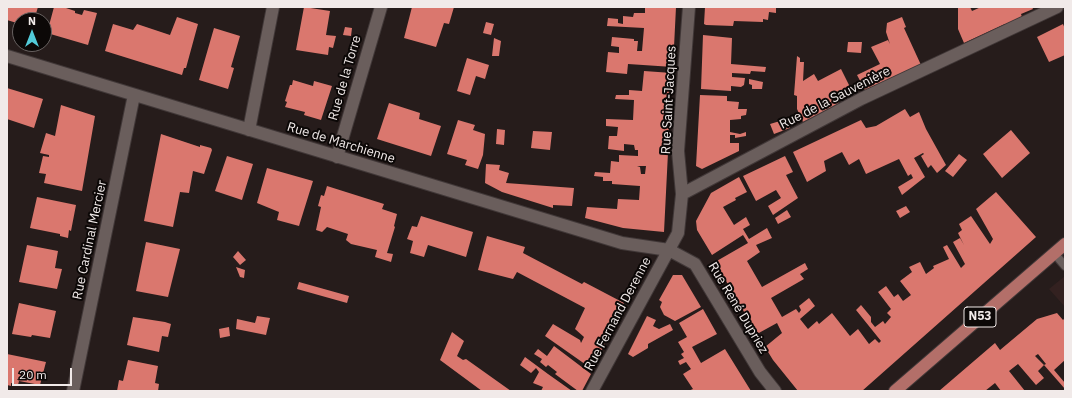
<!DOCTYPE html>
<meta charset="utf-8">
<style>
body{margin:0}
#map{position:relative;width:1072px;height:398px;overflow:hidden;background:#261c1b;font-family:"IBM Plex Sans",sans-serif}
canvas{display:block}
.frame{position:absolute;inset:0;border:8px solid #f1eae9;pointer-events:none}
.north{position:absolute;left:12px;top:12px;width:40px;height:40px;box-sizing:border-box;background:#0c0807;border:1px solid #686261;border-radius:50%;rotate:0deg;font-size:11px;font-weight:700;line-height:16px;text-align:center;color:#f1eae9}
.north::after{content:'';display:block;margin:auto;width:14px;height:18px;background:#52cbd9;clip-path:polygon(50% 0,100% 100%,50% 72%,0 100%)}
.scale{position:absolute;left:12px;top:368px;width:60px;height:18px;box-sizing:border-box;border:2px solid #f1eae9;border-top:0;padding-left:5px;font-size:12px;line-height:14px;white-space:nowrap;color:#f1eae9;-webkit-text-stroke:3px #0c0807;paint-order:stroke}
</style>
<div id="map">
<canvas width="1072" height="398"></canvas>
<div class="frame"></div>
<div class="north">N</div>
<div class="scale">20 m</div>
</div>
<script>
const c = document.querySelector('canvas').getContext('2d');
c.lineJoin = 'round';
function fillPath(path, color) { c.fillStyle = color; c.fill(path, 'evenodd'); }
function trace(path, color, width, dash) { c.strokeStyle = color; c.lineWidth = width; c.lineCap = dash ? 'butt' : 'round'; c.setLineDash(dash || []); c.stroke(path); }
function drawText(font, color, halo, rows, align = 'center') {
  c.font = font + ' "IBM Plex Sans",sans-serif'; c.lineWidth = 4; c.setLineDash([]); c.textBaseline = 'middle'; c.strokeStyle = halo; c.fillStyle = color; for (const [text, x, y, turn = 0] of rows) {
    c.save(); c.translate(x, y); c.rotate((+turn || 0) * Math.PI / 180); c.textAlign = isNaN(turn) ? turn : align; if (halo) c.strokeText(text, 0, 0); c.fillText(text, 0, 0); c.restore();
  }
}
fillPath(new Path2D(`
 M1065,276V307L1049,289Z`), '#332120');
fillPath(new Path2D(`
 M7,7H38L34,20H20V24L7,20Z
 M54,7H63L75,11V13L82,15L84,10L97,13L88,45L47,33Z
 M304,7L330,11L326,35L336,36L333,48L329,47L328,55L296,50Z
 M412,7H454L449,24L444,23L436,47L404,38Z
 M645,7H676L673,67L628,64L627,74L606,72L608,52L619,53V47L611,46L612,37L634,39V41H638L637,51H642L644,28L607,26L608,18L618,19V23L623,24V16L633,17L634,13H645Z
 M705,7H776V13L769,12L768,20L763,19V22L734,21L733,26L706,25L704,24Z
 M958,7H970L972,11L981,7H1032L1033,9L1021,14L1022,17L1005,26V24L964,43L958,29Z
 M177,17L198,24L186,68H184L182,75L105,51L113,24L133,30L137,24L170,35Z
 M902,17L906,27L904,28L921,65L866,92L857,75L880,64L871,47L888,40L890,44L886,32L887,23Z
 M486,22L494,24L491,35L483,33Z
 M1063,24L1065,29V55L1049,62L1037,37Z
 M345,27L352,28L351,36L343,35Z
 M214,28L240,36L231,67L234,68L228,89L199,80Z
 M703,35L732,38L731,64L766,67L765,72L751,71L750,74L732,73V77L745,78L744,85L741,87L731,86V91L701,89Z
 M494,38L501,41L499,56H492Z
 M848,42H862L861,53L847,52Z
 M797,56L800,58V62H804L803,81L814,74L818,81L841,69L853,93L838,101L840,105L803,122L797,109V96L794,95Z
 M467,58L489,65L485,79L476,76L470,95L457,91Z
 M644,71L672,73L664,232L623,228L585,218L587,207L617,209L618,199L639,200L640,186L612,184V181H603V177L594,176L595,172L610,173L611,161L619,162V155L638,156V150H635L634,145L624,144V151L608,149L609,136H617L618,127L606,126V119L633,120L634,100L615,99L616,95H629V90L642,91ZM637,166H646L645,174H641L640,167Z
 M749,79L763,82L762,89H752V85L749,84Z
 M293,80L313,86L314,81L332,86L321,120L304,115L305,112L285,107L287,102L285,101L290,85H292Z
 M7,88L43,99L34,128L7,119Z
 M700,95L727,96V101L739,102L738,109H747L746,115L741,116V119L730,120V132L740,134L746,132V136L735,138V135H730V143H739V151L702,169L696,166Z
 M389,103L420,113L419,119L441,126L431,156L377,139Z
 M61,105L95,116L82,191L44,183L46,174L39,173L43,156L49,157V155L40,153L46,133L55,136Z
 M905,109L910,117L919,112L926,129L946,165L937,173L931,165L928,168L921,156L924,154L923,153L914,158L925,177L902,195L898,187L913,178L911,174L908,176L899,159L866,174L859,159L849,165L842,152L824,161L826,171L807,182L793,152L861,120L866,128L876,126Z
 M790,118V128L774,134L770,124Z
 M458,120L475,125L473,130L485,134L483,155L478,169L465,165L467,160L447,154Z
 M497,129L505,130L504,145L496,144Z
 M1011,130L1030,153L1002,178L983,154Z
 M533,131L552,132L550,150L531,148Z
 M161,134L200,147V145L211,148L212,150L204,174L193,171L189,193L180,192L173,227L144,221Z
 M959,154L967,160L953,177L945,171Z
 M227,156L253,164L242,200L215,191Z
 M785,156L793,172L786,175L798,198L773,215L768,206L781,198L776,190L756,201L743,176Z
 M486,164L500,165L499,170L509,173L506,183L574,188L572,206L553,205V208L502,192L485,183Z
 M267,168L313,181L299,226L277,220L279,212L257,203Z
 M739,177L747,192L735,198L736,200L723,207L734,225L746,217L750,225L743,229L749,239L767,228L772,238L756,245L760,252L747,261L762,287L805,263L808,269L800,274L804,279L771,298L782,317L796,309L799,313L801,310L799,306L809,298L815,306L800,319L808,329L817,321L819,324L832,313L850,336L858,329L869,344L875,339L879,343L881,341L856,310L861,305L871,317V322L875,327L883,321L885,324L891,317L887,313L891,309L878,292L886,286L894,297L898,294L903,301L911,295L900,281L912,272L909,267L920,262L926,274L934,268L933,266L949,259L943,247L947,245L961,268L965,264L953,242L960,238L964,245L958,233L962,230L959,224L971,216L990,244L993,239L976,209L996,192L1036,237L862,391H798L773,360L765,347L782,333L777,323L757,334L715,262L748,243L743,235L712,255L697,230L696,221L711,193Z
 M327,186L384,204L382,209L397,214L394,226L395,227L387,253L393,254L391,262L375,257L377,250L351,244L346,240L348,234L327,227L322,232L316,230L321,207L318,206L321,195L324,196Z
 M37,197L76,205L71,231L69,230L68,238L60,236V234L30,228Z
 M906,206L910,212L900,218L896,211Z
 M787,210L791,217L778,224L775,218Z
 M421,216L473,232L466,257L428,245L424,257L410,253L413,241L407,239L412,226L417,227Z
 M487,236L525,247L523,253L582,284L584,282L624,303L601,343L605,344L592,369L545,336L553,324L580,340L581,343L584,337L575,329L585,308L517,272L513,279L478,270Z
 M146,242L180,249L168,297L136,291Z
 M27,245L58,251L55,268L62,269L57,289L19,282Z
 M238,251L246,260L240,265L233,257Z
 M236,267L245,270L244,278L240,277Z
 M673,275H682L701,307L675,321L664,315L660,307L662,302L659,300Z
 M299,282L349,296L347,303L297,289Z
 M19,303L56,311L50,338L32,335L31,337L12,334Z
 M703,309L717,334L692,347L701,363L725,349L751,391H688L693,389L683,374L691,369L686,362L680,365L678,361L684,358L681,354L684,352L678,342L687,337L679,323Z
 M1057,313L1063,320L1065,318V360L1054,370L1065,383V389L1044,365L1046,364L1038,354L1035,356L1044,365L1038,371L1044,378L1036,385L1018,364L1009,371L1025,391H1001L995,383L985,391H939L995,343L1000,350L1037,319Z
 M257,316L270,318L266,335L236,329L237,319L255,323Z
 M647,316L656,320L653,326L659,329L670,324L673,330L648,344V348L633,357L628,354Z
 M133,317L165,322L171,324L168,337L162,336L159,352L127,345Z
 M229,327L230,336L220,338L219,329Z
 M452,332L464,341L457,356L463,360L466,359L511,391H482L440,360Z
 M554,346L591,374L582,391H578L555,374L557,372L548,365L546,367L540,362L542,359L534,354L538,349L547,356Z
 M7,354L46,362L40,385L19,381L18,385L11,383V386L7,385Z
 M525,357L548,374L572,391H541L543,387L533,383L539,372L536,368L531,373L520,365Z
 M128,360L158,366L155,383L159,384L158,391H117L119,380L123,381Z`), '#da776e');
const lane = new Path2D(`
 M1054,253L1065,266`);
const street = new Path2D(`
 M7,56L622,243L669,250L695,264L760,372L775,391
 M249,130L273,7
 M337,157L381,7
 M682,194L861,99L1057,7
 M73,391L134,95
 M592,391L678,233L682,194L678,151L689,7`);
const primary = new Path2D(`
 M895,391L1065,244`);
trace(lane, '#413838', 10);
trace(street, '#413838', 14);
trace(primary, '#413838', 14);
trace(lane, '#6a5e5c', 8);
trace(street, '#6a5e5c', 12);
trace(primary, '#b36f69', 12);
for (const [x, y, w] of [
 [980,317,32]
]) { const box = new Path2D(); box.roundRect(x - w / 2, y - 10, w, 20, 3); c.fillStyle = '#0c0807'; c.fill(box); trace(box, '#f1eae9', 1); }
drawText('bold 12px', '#f1eae9', null, [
 ["N53",980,317]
]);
drawText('13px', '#f1eae9', '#0c0807', [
 ["Rue de la Torre",345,78,-74],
 ["Rue de la Sauvenière",835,98,-27],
 ["Rue Saint-Jacques",669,100,-87],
 ["Rue de Marchienne",341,143,17],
 ["Rue Cardinal Mercier",90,240,-78],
 ["Rue René Dupriez",738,308,59],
 ["Rue Fernand Derenne",618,314,-62]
]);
</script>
